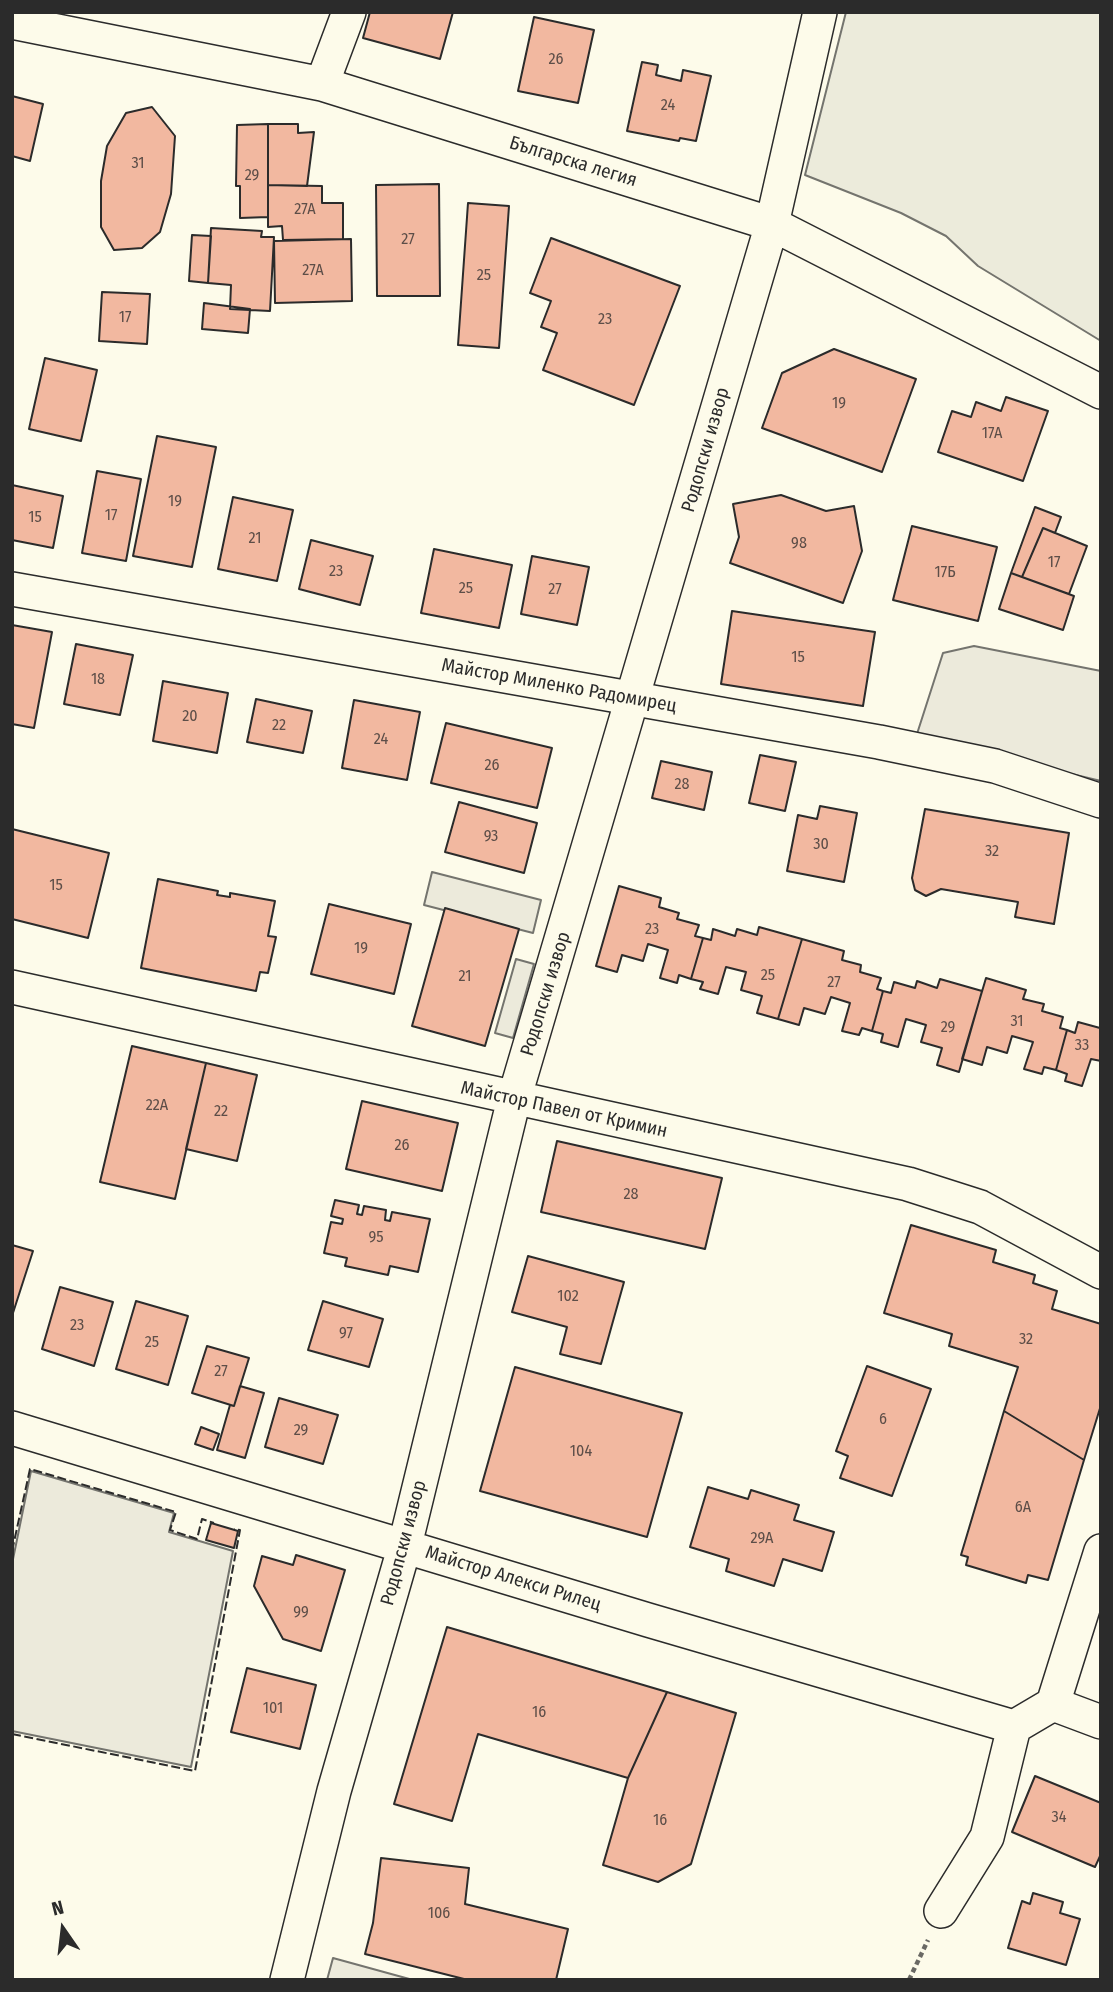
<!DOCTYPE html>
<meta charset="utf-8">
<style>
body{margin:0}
#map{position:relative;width:1113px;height:1992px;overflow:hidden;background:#fdfbea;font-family:"Fira Sans Condensed",sans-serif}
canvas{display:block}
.frame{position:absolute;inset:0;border:14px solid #2b2b2b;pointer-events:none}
.north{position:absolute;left:28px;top:1894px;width:70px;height:70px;-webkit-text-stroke:5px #fdfbea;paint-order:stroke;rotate:346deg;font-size:19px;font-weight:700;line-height:28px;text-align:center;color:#2b2b2b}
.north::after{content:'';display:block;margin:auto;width:24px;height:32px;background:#2b2b2b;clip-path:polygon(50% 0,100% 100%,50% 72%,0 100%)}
</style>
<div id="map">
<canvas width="1113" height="1992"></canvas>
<div class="frame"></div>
<div class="north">N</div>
</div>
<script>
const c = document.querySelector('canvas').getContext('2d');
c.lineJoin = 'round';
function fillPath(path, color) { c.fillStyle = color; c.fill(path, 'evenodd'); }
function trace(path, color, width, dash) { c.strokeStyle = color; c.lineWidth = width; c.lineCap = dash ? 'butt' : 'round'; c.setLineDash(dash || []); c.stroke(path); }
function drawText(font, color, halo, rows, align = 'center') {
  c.font = font + ' "Fira Sans Condensed",sans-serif'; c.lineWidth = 5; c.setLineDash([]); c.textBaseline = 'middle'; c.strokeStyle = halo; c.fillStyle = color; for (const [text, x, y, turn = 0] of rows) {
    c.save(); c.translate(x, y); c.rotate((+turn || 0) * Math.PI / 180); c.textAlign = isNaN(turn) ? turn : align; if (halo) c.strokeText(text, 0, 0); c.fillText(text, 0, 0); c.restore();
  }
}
const green = new Path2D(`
 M846,12H1101V341L978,266L946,236L901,213L805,175Z`);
fillPath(green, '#ecebdb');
trace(green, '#74746e', 2);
const parking = new Path2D(`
 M974,646L1101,671V781L916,737L943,653Z
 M432,872L541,900L533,933L424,905Z
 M516,959L534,964L513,1038L495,1033Z
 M31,1471L174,1513L169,1532L233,1551L191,1767L12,1731V1564Z
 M333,1958L413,1980H327Z`);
fillPath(parking, '#eceadb');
trace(parking, '#74746e', 2);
const building = new Path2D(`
 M370,12H453L440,59L363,38Z
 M534,17L594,30L578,103L518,91Z
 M642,62L658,65L656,75L681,81L683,70L711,76L696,141L680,138L679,141L627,131Z
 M12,96L43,104L30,161L12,156Z
 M152,107L175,136L171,194L160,232L142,248L114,250L101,227V181L107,146L126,113Z
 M268,124H298V133L314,132L307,186L268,185Z
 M268,124V217L240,218V186H236L237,125Z
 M439,184L440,296H377L376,185Z
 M268,185L322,186V203H343V239L283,240L282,226L268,227Z
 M468,203L509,206L499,348L458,345Z
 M211,228L262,231L261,237H274L270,311L230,309L231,285L208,283Z
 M192,235L211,236L208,283L189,281Z
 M551,238L680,286L634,405L543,370L557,333L541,327L551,301L530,293Z
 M351,239L352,301L275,303L274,241Z
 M102,292L150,294L147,344L99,341Z
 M204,303L250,309L248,333L202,329Z
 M834,349L916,379L882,472L762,428L782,373Z
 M45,358L97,370L81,441L29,429Z
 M1006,397L1048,411L1023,481L938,452L952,411L971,417L976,402L1001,411Z
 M157,436L216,447L192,567L133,556Z
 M97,471L141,479L126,561L82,553Z
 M12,485L63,496L53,548L12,540Z
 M781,495L826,511L854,506L862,551L843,603L730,563L739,537L733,504Z
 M233,497L293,510L277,581L218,569Z
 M1035,507L1061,517L1055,533L1043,528L1022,577L1011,573Z
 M912,526L997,547L978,621L893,600Z
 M1043,528L1087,546L1069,594L1022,577Z
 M311,540L373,556L360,605L299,589Z
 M434,549L512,565L499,628L421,613Z
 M532,556L589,567L577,625L521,614Z
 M1011,573L1074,596L1063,630L999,609Z
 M732,611L875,632L863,706L721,684Z
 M12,625L52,632L34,728L12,724Z
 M76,644L133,655L120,715L64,704Z
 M163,681L228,693L217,753L153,741Z
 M256,699L312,711L303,753L247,742Z
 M354,700L420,712L407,780L342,768Z
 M446,723L552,748L537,808L431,783Z
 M760,755L796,762L785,811L749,803Z
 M661,761L712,772L704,810L652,798Z
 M459,802L537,823L524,873L445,852Z
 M820,806L857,813L844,882L787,871L798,815L817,819Z
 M925,809L1069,833L1054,924L1015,917L1018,902L941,889L926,896L915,890L912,878Z
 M12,829L109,853L88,938L12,919Z
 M158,879L218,891L217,895L230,897V893L275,901L268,936L276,937L268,973L260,972L256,991L141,968Z
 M619,886L661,898L659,907L679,913L677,919L699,925L695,936L703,938L691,979L679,975L677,983L660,978L668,950L648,944L643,961L622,955L617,972L596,966Z
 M329,904L411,924L394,994L311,974Z
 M445,908L519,929L485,1046L412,1026Z
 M759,927L802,939L778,1019L757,1013L762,996L741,990L746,972L726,967L718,994L700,989L703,982L691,979L703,938L711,940L713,929L735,936L737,929L757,935Z
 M802,939L844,951L842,960L861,965L860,972L881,978L877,989L883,991L872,1031L862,1028L859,1035L842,1031L850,1003L831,997L825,1014L804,1008L799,1025L778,1019Z
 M986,978L1026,990L1023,999L1044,1004L1042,1011L1063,1017L1060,1028L1067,1030L1056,1070L1044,1067L1042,1074L1024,1069L1033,1042L1012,1036L1007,1053L987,1047L982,1065L962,1059Z
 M940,979L982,991L959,1072L937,1065L942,1048L921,1042L926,1025L906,1019L898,1047L881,1042L883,1034L872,1031L883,991L891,993L894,982L915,988L917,981L937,988Z
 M1078,1022L1100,1028L1101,1024V1061L1091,1059L1082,1086L1065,1081L1067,1074L1056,1070L1067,1030L1075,1033Z
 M132,1046L206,1063L175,1199L100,1182Z
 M206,1063L257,1075L237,1161L186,1149Z
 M362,1101L458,1123L442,1191L346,1169Z
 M557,1141L722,1178L705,1249L541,1212Z
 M335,1200L359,1205L357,1214L362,1215L364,1206L386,1210L385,1220L390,1221L392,1212L430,1219L418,1272L390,1266L388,1275L345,1266L347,1258L324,1253L331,1222L342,1224L343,1219L331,1216Z
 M911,1225L996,1250L993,1262L1035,1275L1033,1283L1057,1291L1052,1309L1101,1324V1405L1084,1460L1004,1411L1018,1367L949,1346L952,1334L884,1313Z
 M12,1245L33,1251L12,1316Z
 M528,1256L624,1282L601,1364L560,1354L567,1327L512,1312Z
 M60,1287L113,1302L94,1366L42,1349Z
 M136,1301L188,1316L168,1385L116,1369Z
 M323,1301L383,1319L369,1367L308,1350Z
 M207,1346L249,1358L234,1406L192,1393Z
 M867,1366L931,1389L892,1496L840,1478L848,1456L836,1451Z
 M515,1367L682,1413L647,1537L480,1491Z
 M240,1386L264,1393L245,1458L217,1450L230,1405L234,1406Z
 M279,1398L338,1415L323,1464L265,1447Z
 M1004,1411L1084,1460L1048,1580L1028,1575L1026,1583L966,1565L968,1557L961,1555Z
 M201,1427L219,1434L213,1450L195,1444Z
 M708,1487L748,1499L751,1490L799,1505L794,1520L834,1532L822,1571L783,1559L774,1586L726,1571L729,1559L690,1547Z
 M211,1523L238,1531L234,1548L206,1540Z
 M296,1555L345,1570L321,1651L283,1639L254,1586L262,1556L293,1565Z
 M447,1627L667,1692L628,1778L478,1734L452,1821L394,1804Z
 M247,1668L316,1685L300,1749L231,1732Z
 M667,1692L736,1713L691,1864L658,1882L603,1865L628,1778Z
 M1035,1776L1101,1803V1854L1095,1867L1012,1832Z
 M381,1858L469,1868L465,1904L568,1929L556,1980H468L365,1954L373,1923Z
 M1033,1893L1063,1902L1060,1913L1080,1919L1066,1965L1008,1948L1022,1901L1030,1904Z`);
fillPath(building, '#f2b8a0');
trace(building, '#2b2b2b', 2);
const minor = new Path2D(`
 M12,22L322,84L772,224L1101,392
 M322,84L349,12
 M12,589L879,742L995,766L1101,801
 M12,987L908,1184L980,1207L1101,1272
 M12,1428L648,1620L1014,1727
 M1053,1704L1101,1722
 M941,1911L987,1837L1014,1727L1053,1704L1101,1551
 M287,1980L334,1791L405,1545L514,1099L772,224L820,12`);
trace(minor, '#2b2b2b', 36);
trace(new Path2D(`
 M909,1980L928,1940`), '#6a6964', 4.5, [5, 3.5]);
trace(minor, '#fdfbea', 33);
trace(new Path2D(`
 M12,1551L30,1469L176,1512L170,1530L197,1539L202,1519L214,1523
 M12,1734L195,1771L240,1530L234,1529`), '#2b2b2b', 2, [9, 3.5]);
drawText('16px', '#5d4e48', null, [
 ["26",556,60],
 ["24",668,106],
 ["31",138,164],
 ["29",252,176],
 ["27А",305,210],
 ["27",408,240],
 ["27А",313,271],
 ["25",484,276],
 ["17",125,318],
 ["23",605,320],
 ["19",839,404],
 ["17А",992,434],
 ["19",175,502],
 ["17",111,516],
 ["15",35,518],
 ["21",255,539],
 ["98",799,544],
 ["17",1054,563],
 ["23",336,572],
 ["17Б",945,573],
 ["25",466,589],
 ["27",555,590],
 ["15",798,658],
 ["18",98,680],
 ["20",190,717],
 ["22",279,726],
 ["24",381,740],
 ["26",492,766],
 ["28",682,785],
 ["93",491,837],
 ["30",821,845],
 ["32",992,852],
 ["15",56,886],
 ["23",652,930],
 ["19",361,949],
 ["25",768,976],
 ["21",465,977],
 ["27",834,983],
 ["31",1017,1022],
 ["29",948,1028],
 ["33",1082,1046],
 ["22А",157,1106],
 ["22",221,1112],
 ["26",402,1146],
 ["28",631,1195],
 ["95",376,1238],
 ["102",568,1297],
 ["23",77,1326],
 ["97",346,1334],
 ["32",1026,1340],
 ["25",152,1343],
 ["27",221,1372],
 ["6",883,1420],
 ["29",301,1431],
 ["104",581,1452],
 ["6А",1023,1508],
 ["29А",762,1539],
 ["99",301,1613],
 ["101",273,1709],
 ["16",539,1713],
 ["34",1059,1818],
 ["16",660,1821],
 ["106",439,1914]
]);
drawText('19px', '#2b2b2b', '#fdfbea', [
 ["Българска легия",573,162,17],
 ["Родопски извор",706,450,-74],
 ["Майстор Миленко Радомирец",559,686,10],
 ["Родопски извор",546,994,-73],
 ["Майстор Павел от Кримин",564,1110,12],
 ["Родопски извор",404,1543,-75],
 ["Майстор Алекси Рилец",513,1579,17]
]);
</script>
